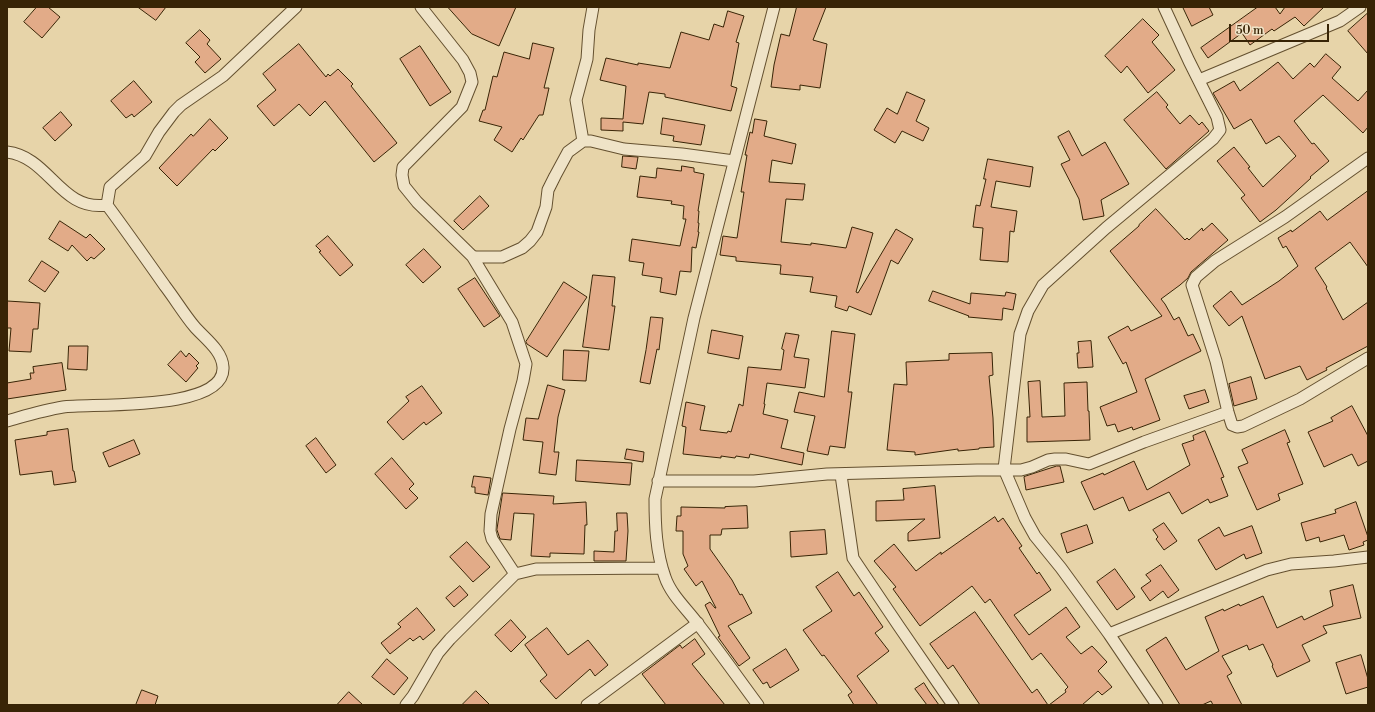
<!DOCTYPE html>
<style>
body{margin:0}
#map{position:relative;width:1375px;height:712px;overflow:hidden;background:#e7d4a9;font-family:"Libre Bodoni",serif}
canvas{display:block}
.frame{position:absolute;inset:0;border:8px solid #382406;pointer-events:none}
.scale{position:absolute;left:1229px;top:24px;width:100px;height:18px;box-sizing:border-box;border:2px solid #382406;border-top:0;padding-left:5px;font-size:12px;line-height:14px;white-space:nowrap;color:#382406;-webkit-text-stroke:3px #efe3c7;paint-order:stroke}
</style>
<div id="map">
<canvas width="1375" height="712"></canvas>
<div class="frame"></div>
<div class="scale">50 m</div>
</div>
<script>
const c = document.querySelector('canvas').getContext('2d');
c.lineJoin = 'round';
function fillPath(path, color) { c.fillStyle = color; c.fill(path, 'evenodd'); }
function trace(path, color, width, dash) { c.strokeStyle = color; c.lineWidth = width; c.lineCap = dash ? 'butt' : 'round'; c.setLineDash(dash || []); c.stroke(path); }
const building = new Path2D(`
 M37,7H48L60,17L42,38L24,22Z
 M138,7H166L156,20Z
 M448,7H516L499,46L472,34Z
 M797,7H826L813,40L827,44L820,88L800,85V90L771,87L774,65L781,34L789,36Z
 M1183,7H1209L1213,15L1192,26Z
 M1258,7H1275L1280,14L1285,7H1324L1304,26L1295,17L1274,31L1272,29L1250,45L1242,33L1208,58L1201,48Z
 M728,11L744,16L736,42L739,43L731,86L737,88L731,111L665,97V94L649,92L643,124L623,122V131L601,130V118L623,119L626,86L600,80L606,58L638,65V63L670,68L681,32L709,40L714,24L723,27Z
 M1368,13V54L1348,31Z
 M1143,19L1159,35L1152,42L1175,70L1148,93L1127,66L1121,73L1105,56Z
 M200,30L210,40L207,44L221,59L205,73L195,62L200,57L186,43Z
 M533,43L554,48L544,88H549L543,115H539L523,140L521,138L512,152L494,140L502,127L479,121L483,110H485L493,76L497,77L504,52L529,59Z
 M299,44L326,77L328,74L330,76L338,69L353,84L351,86L397,143L374,162L325,101L310,116L299,104L274,126L257,106L276,90L263,74Z
 M420,46L451,92L430,106L400,59Z
 M1326,54L1341,67L1332,78L1358,101L1368,90V127L1363,133L1323,95L1294,121L1312,144L1314,143L1329,161L1310,177L1311,178L1276,210L1260,222L1241,198L1245,195L1217,161L1234,147L1250,167L1248,168L1263,187L1296,156L1279,136L1266,144L1251,119L1234,129L1213,93L1234,81L1240,91L1278,62L1293,79L1310,63L1314,67Z
 M134,81L152,102L134,117L132,114L126,118L111,101Z
 M907,92L925,100L916,121L929,128L923,141L902,131L895,143L874,130L887,108L897,114Z
 M1157,92L1168,105L1166,107L1180,124L1190,115L1199,125L1202,122L1209,131L1166,169L1124,120Z
 M61,112L72,125L55,141L43,128Z
 M663,118L705,125L701,145L673,141L674,136L661,134Z
 M210,119L228,138L215,151L213,149L177,186L159,168L191,134L193,136Z
 M755,119L767,121L764,136L796,144L792,164L772,160L769,182L805,184L803,200L786,199L781,242L811,245V243L846,248L852,227L873,233L856,292L858,293L896,229L913,239L898,264L891,260L871,315L849,306L847,311L835,307L837,296L810,292L813,277L780,274L781,265L736,261V257L720,255L723,236L737,238L744,192H741L747,155H745L750,132L752,133Z
 M1069,131L1082,156L1105,142L1129,184L1101,200L1104,216L1083,220L1079,199L1061,164L1070,160L1058,137Z
 M623,156L638,157L636,169L622,167Z
 M988,159L1033,167L1030,187L996,181L991,207L1017,211L1014,232L1010,231L1008,262L980,260L983,228L973,227L976,205L980,206L986,179H984Z
 M682,166L694,168V172L704,174L698,211H699L698,223H699L698,232H699L696,248L692,247L691,272L680,271L676,295L660,292L662,278L642,275L644,263L629,261L632,239L680,246L686,219H683L684,206L671,204L672,201L637,197L640,176L656,178L657,168L681,171Z
 M1368,191V267L1350,242L1315,268L1327,287L1326,288L1343,320L1368,302V346L1326,368L1327,370L1307,380L1300,366L1265,379L1242,316L1229,326L1213,306L1231,291L1242,305L1279,281L1298,266L1286,246L1283,248L1278,238L1291,230L1292,232L1320,211L1327,220Z
 M480,196L489,206L463,230L454,221Z
 M1156,209L1185,240L1187,238L1189,240L1202,228L1203,231L1212,223L1228,240L1191,272L1188,278L1180,285L1161,299L1165,304L1174,320L1179,317L1188,336L1193,334L1201,351L1145,379L1160,420L1133,430L1132,427L1118,432L1115,424L1107,426L1100,407L1137,392L1126,362L1123,364L1108,337L1128,326L1131,331L1162,316L1110,251L1139,226V225Z
 M60,221L86,238L90,234L105,249L94,259L91,257L87,261L72,245L68,251L49,239Z
 M328,236L353,265L340,276L319,252L321,251L316,246Z
 M424,249L441,267L423,283L406,265Z
 M42,261L59,272L45,292L29,281Z
 M593,275L615,277L612,306H615L609,350L583,347Z
 M475,278L500,316L484,327L458,289Z
 M564,282L587,297L547,357L527,344L526,342Z
 M933,291L970,304L971,293L1005,296L1006,292L1016,294L1013,310L1003,308L1002,320L968,317L969,316L929,301Z
 M7,301L40,303L38,329H33L31,352L9,351L11,328H7Z
 M651,317L663,318L659,350L657,349L650,384L640,382L646,350Z
 M712,330L743,336L739,359L708,353Z
 M832,331L855,334L848,392H852L845,448L830,446L828,455L807,451L815,416L794,412L799,392L824,397Z
 M786,333L799,335L794,357L809,359L805,388L767,383L764,404H765L763,414L788,420L781,448L804,453L802,465L750,454L749,458L736,456L735,458L721,456V458L683,454L686,427L682,426L686,402L705,406L700,430L727,433L728,431L731,432L739,404L743,406L748,367L781,370L784,350L782,349Z
 M1091,341L1093,367L1078,368L1077,353H1079L1078,342Z
 M69,346H88L87,370L68,369Z
 M564,350L589,351L586,381L563,380Z
 M181,351L186,357L189,353L199,363L196,366L198,368L186,382L168,365Z
 M992,353L993,375L989,376L993,418L994,447L979,448V449L958,451V449L915,455V452L887,450L894,384L907,385L906,362L949,360V354Z
 M62,363L66,390L7,399V383L31,379L30,373H34L33,367Z
 M1251,377L1257,399L1234,406L1229,384Z
 M1040,381L1042,417L1065,416L1064,383L1087,382L1088,411H1089L1090,440L1027,442V417H1030L1028,382Z
 M548,385L565,390L558,417L554,452H559L556,475L539,473L543,442L523,440L526,418L538,419Z
 M422,386L442,413L426,425L424,422L403,440L387,422L409,401L406,397Z
 M1205,390L1209,402L1189,409L1184,396Z
 M1352,406L1368,436V461L1358,466L1352,454L1324,467L1308,432L1333,421L1331,418Z
 M68,429L73,471H74L76,482L54,485L52,471L20,475L15,440L47,435V432Z
 M1285,430L1290,442L1287,443L1303,484L1278,494L1280,500L1257,510L1238,467L1248,463L1242,450Z
 M1205,431L1224,477L1221,478L1228,496L1210,503L1208,499L1182,514L1169,492L1129,511L1123,497L1094,510L1081,482L1103,473L1104,475L1134,461L1147,490L1190,465L1182,444L1194,440L1193,436Z
 M316,438L336,465L326,473L306,446Z
 M134,440L140,454L109,467L103,453Z
 M627,449L644,452L643,462L625,459Z
 M392,458L414,484L409,489L418,498L406,509L375,474Z
 M577,460L632,463L630,485L576,481Z
 M1057,466H1060L1064,482L1026,490L1024,477Z
 M474,476L491,478L488,495L475,493V487H472Z
 M935,486L940,538L908,541V533L925,519L876,521V501L904,500L903,489Z
 M503,493L554,496L553,504L586,502L587,525H585L584,554L550,553V557L531,556L534,514L514,513L511,540L500,539L497,530Z
 M1356,502L1368,537V540L1363,542L1364,545L1349,550L1344,535L1320,542L1319,537L1306,541L1301,523L1336,513L1335,510Z
 M747,506L748,528L722,529L721,535H710V549L732,580L740,595L742,594L752,613L728,626L750,658L739,666L718,637L720,636L705,605L710,602L715,608H716L702,581L696,586L684,569L688,566L683,554V531H676L677,516H681V507L725,508V507Z
 M617,513H627L628,531L626,561H594V551L614,552L615,531H617Z
 M995,517L998,522L1003,518L1022,546L1019,548L1037,574L1039,572L1051,590L1014,615L1029,635L1066,607L1080,627L1066,637L1081,654L1092,646L1107,662L1098,671L1112,687L1102,695L1098,691L1082,705H1049L1066,692L1065,690L1068,687L1041,653L1032,660L990,599L985,603L972,586L920,626L893,589L896,587L874,561L894,544L916,571L941,552V554Z
 M1164,523L1177,541L1164,550L1156,539L1158,537L1153,530Z
 M1087,525L1093,543L1067,553L1061,534Z
 M1252,526L1262,553L1246,559L1244,554L1216,570L1198,540L1219,527L1224,536Z
 M825,530L827,554L791,557L790,532Z
 M467,542L490,567L473,582L450,557Z
 M1161,565L1179,590L1168,598L1163,591L1150,601L1141,588L1151,581L1146,575Z
 M1115,569L1135,597L1117,610L1097,582Z
 M838,572L854,596L859,592L883,627L875,633L889,651L857,676L878,705H854L848,695L852,692L824,655L822,656L803,630L832,611L816,587Z
 M1353,585L1361,618L1323,626L1327,633L1302,645L1310,661L1277,677L1272,666L1273,665L1263,644L1249,650L1247,645L1222,656L1232,673L1227,676L1242,705H1213L1211,701L1202,705H1180L1146,650L1166,637L1186,670L1219,651L1205,617L1223,609L1224,611L1239,604L1240,606L1263,596L1277,628L1302,616L1304,620L1333,606L1330,591Z
 M460,586L468,595L454,607L446,598Z
 M417,608L435,630L423,640L420,636L413,641L410,638L390,654L381,643L401,627L398,624Z
 M975,612L1032,693L1037,689L1048,705H980L953,665L948,669L930,644Z
 M511,620L526,637L511,652L495,635Z
 M547,628L568,655L588,640L608,665L595,676L590,669L556,699L540,681L547,675L525,645Z
 M695,639L705,654L692,664L725,705H666L642,674L680,645L682,648Z
 M786,649L799,670L770,688L767,682L763,684L753,670Z
 M1361,655L1368,679V687L1346,694L1336,663Z
 M387,659L408,678L394,695L372,677Z
 M924,683L929,691L939,705H927L915,689Z
 M142,690L158,696L155,705H136Z
 M476,691L490,705H462Z
 M349,692L363,705H337Z`);
fillPath(building, '#e2ab88');
trace(building, '#382406', 1);
const street = new Path2D(`
 M421,7L463,60L470,73L472,82L462,107L403,167L402,175L404,186L417,202L472,256L512,322L526,364L523,381L510,429L491,514L490,531L492,539L515,574
 M1199,80L1340,21L1360,7
 M583,141L576,100L587,59L589,30L593,7
 M7,152C50,157 60,212 107,205
 M1368,158L1285,217L1215,261L1196,277L1192,285L1216,361L1228,412L1232,425L1237,427L1243,426L1300,399L1368,358
 M472,256L476,257H502L522,248L530,241L537,232L546,207L548,190L555,176L568,152L583,141H591L624,149L682,154L734,161
 M7,421C25,416 44,410 63,407C91,403 226,412 223,367C222,350 204,338 194,326C184,314 175,299 165,286C146,259 127,232 107,205L110,187L145,156L159,132L174,112L181,105L223,76L296,7
 M841,475L853,558L898,625L953,705
 M658,481H754L827,474L977,470H1021L1032,467L1048,460L1055,459H1066L1089,464L1144,442L1228,412
 M1109,634L1267,570L1291,564L1334,561L1368,557
 M406,705L413,696L438,653L450,639L515,574L536,569L662,568
 M587,705L698,623
 M758,705C738,678 719,651 698,624C687,609 671,595 665,577C656,552 655,525 655,499L694,318L774,7
 M1157,705L1109,634L1061,568L1035,536L1025,518L1004,469L1020,334L1028,311L1043,285L1106,228L1213,139L1220,130L1217,117L1189,61L1164,7`);
trace(street, '#64502f', 13);
trace(street, '#efe3c7', 11);
</script>
